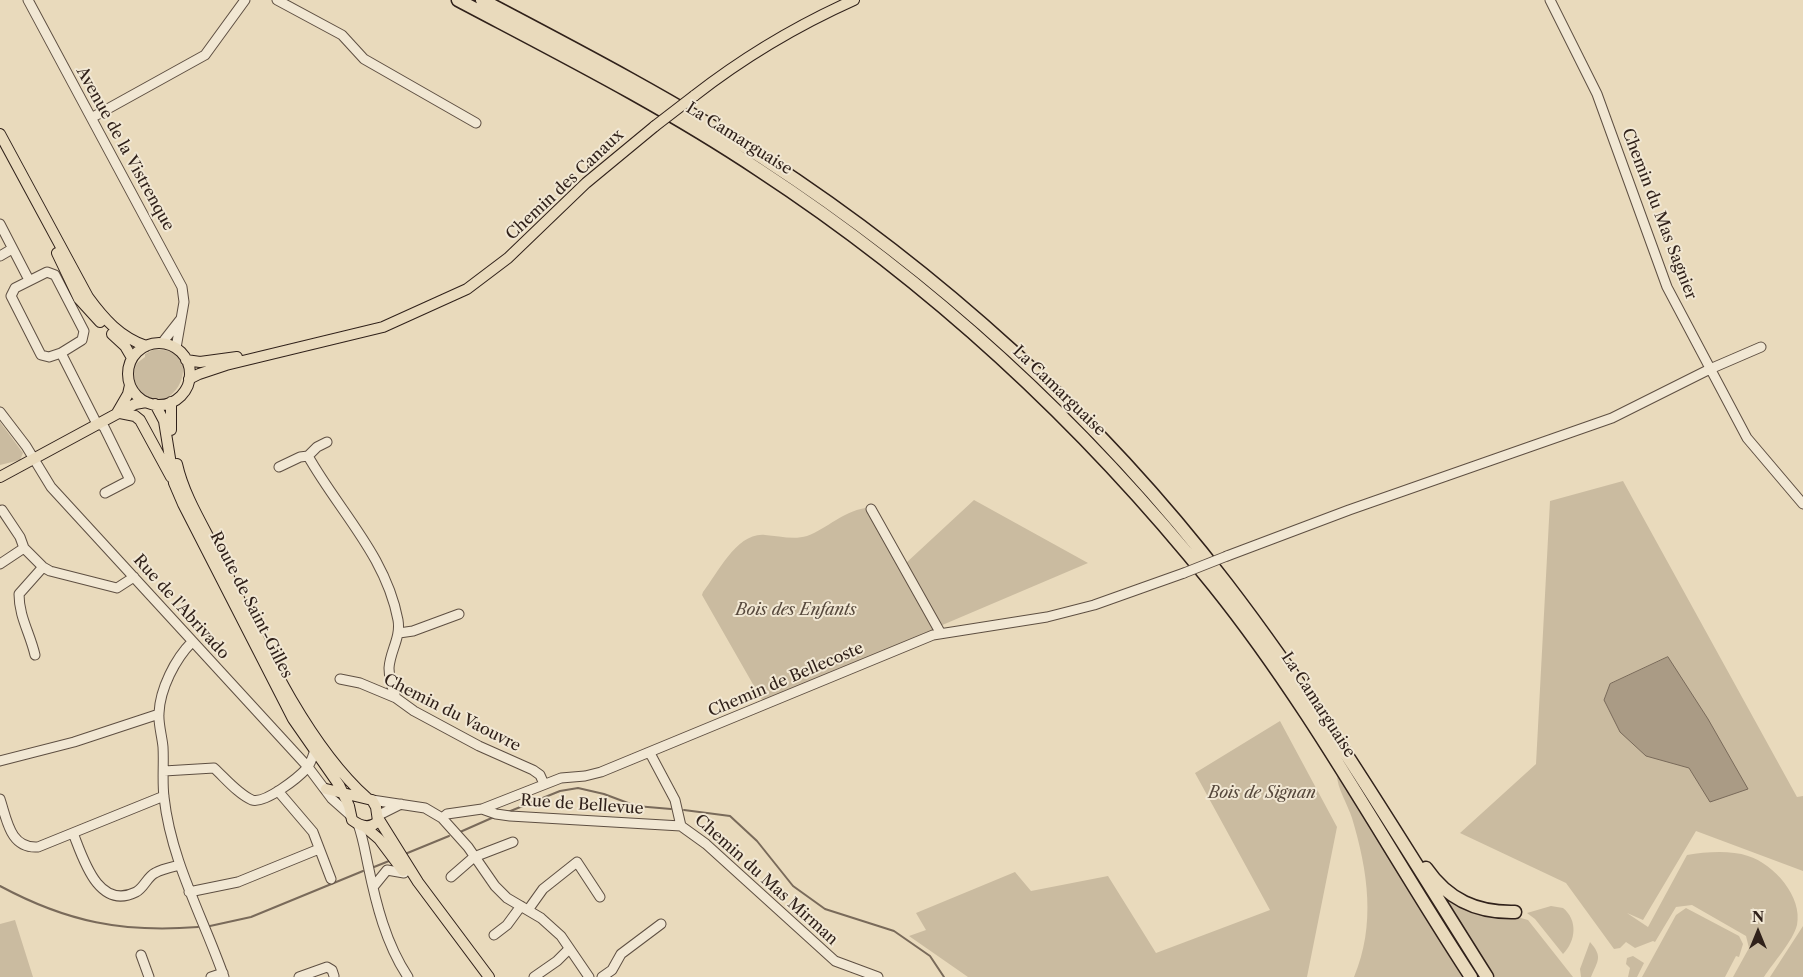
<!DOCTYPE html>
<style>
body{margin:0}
#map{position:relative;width:1803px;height:977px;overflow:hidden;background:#e9dabc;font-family:"Libre Caslon Text",serif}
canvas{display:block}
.north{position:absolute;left:1733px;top:907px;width:50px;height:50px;-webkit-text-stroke:4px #f1e7d3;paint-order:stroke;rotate:0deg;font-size:14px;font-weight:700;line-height:20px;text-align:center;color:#30211a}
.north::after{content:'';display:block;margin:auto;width:18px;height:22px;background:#30211a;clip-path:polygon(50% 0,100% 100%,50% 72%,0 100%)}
</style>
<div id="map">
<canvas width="1803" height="977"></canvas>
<div class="north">N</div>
</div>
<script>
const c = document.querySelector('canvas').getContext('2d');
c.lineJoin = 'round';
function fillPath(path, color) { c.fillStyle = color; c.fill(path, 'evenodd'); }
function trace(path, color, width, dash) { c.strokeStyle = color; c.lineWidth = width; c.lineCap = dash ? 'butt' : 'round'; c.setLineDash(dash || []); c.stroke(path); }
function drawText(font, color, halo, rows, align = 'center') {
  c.font = font + ' "Libre Caslon Text",serif'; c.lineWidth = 4; c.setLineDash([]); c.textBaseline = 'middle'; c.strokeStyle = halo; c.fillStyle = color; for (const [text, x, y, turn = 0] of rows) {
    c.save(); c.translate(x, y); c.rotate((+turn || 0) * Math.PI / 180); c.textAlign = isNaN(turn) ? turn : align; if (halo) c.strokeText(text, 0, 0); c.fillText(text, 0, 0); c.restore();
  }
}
fillPath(new Path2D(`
 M153,350C213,345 170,430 139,389C133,381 133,371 137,363L145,357V354Z
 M0,422L23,453L20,460L0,465Z
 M1623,481L1797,797L1803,796V871L1696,831L1643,920L1627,913L1648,927L1687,855C1706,852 1730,850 1748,856C1774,864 1803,897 1797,925C1793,941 1773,963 1764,977H1733L1749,948L1746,936L1692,905L1676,907L1655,942L1653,941L1635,948L1626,942L1620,948L1614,949L1566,883L1460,833L1536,764L1550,501Z
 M974,500L1088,563L940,626L906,563Z
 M865,508L937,629L768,701L762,700L702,595L703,592C718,573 737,532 765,535C778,536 794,540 807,536C828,528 842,512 865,508Z
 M1280,721L1337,827L1307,977H968L909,936L926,930L916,913L1015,872L1031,891L1108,876L1156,953L1270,910L1195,773Z
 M1337,775L1462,977H1354C1376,925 1368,871 1352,818C1348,805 1337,788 1337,775Z
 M1446,897L1528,920L1573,977H1495L1445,898Z
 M1551,906L1563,908C1578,920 1576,941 1563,954L1535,919L1527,913Z
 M1686,908L1739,936L1743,944L1739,957L1736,956L1725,977H1642L1676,915Z
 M15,920L33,977H0V924Z
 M1803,926V977H1770Z
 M1590,942C1603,957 1598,960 1591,977H1581L1580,969Z
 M1633,956L1644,963L1637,977H1628L1630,968L1626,964L1627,958Z`), '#cabba0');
const water = new Path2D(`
 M1668,657L1708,719L1748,789L1710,802L1689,768L1646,756L1620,732L1604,700L1610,684Z`);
fillPath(water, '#aa9b85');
trace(water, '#796a5a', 1);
trace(new Path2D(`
 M684,810L730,816L757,841L793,886L825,909L894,931L930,956L944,977
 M508,812L560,791L578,788L604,794L636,806L671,809
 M460,832L494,817
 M405,854L449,836
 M374,867L389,861
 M0,886C67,922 123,933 198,927
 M210,926L251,917L363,871`), '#796a5a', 2);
const minor = new Path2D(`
 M28,0L182,287L184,302L176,348
 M277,0L342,35L364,59L476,123
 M1550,0L1597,94L1667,287L1747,438L1803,504
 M93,117L205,55L245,0
 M0,224L29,280
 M0,256L12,249
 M162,343L180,320
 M61,353L82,340L84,331L55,275L47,272L15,288L11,296L41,355L49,357L61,353L96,422L104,427L130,480L105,493
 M0,412L26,446L51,487L308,767L332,799L350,815
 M308,456L317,447L327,442
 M279,467L300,457L308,456C339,511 386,556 398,620C401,638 390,651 389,668C389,679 392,688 396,698
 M871,509L940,632
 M2,510L20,537L24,548
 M1227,556L1349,510L1612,418L1710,369L1761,347
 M0,564L24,548L43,567L50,571L117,588L134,577
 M399,633L413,631L459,614
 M192,642C175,659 160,689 159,713C158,723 162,736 163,747C164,763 162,781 164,797C171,861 203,917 224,977
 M35,655C30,633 19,617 19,594L43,567
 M340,679L360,683L396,698L414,711L479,746L533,770L540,775L544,784
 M647,753L651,755L675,800L681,826L706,844L835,961L878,977
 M0,761L74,742L159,714
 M164,771L214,768C225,778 238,794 252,800C265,804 298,778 307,768C311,763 313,756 315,750
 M278,791L313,832L331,879
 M0,799C7,820 10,849 38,847L164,796
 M372,800L425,808L442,818L468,847L495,886L507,898L541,918L561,936L589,977
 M482,809L496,814L510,816L681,826
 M379,815L401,804
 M442,818L447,814L482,809L561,778L585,776L601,772L933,635L1047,617L1094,605L1184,573
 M358,824C363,838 365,851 368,865C376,904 386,944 408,977
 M73,833C83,858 98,911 136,892C144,888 147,877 155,873C162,869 172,867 180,865
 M451,877L474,857L513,842
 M374,886L387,870L404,873
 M189,892L238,882L319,849
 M528,910L543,889L577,862L600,897
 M494,935L507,925L521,906
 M141,955L149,977
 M211,977L223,973
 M299,977L327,967L332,970L334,976
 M534,977L557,961L569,949
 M602,977L612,970L621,954L661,924`);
const major = new Path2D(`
 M694,96C744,57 796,26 854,0
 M0,134L88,297C104,319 120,337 146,346
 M57,253L79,299L100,322
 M112,334L125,346L132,358
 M128 374a31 31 0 1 1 62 0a31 31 0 1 1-62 0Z
 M186,360L200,362L237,357
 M189,379L199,374L226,365L383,327L467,289L508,258L586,183L655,126
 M155,404L164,421L174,483L183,504L293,719L339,785L349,806L352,820C360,826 370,830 378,821L376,807L372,800L326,789
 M117,413L128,394L130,385
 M120,413L135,416L140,420L171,477
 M171,430V402
 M177,464C184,496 204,527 219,557C256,633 303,741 367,798
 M0,477L135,404L146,402
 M378,818L418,882L489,977
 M365,827L379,839L403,871`);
const highway = new Path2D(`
 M458,0C560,54 663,106 759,170C933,284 1084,424 1214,586C1312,708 1386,847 1471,977
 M482,0C577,50 673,100 763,158C938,272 1098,416 1226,583C1322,708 1403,844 1487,977
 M1426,868C1448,900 1477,913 1515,912`);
trace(minor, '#5e4f42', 11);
trace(major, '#30211a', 12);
trace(highway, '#30211a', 15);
trace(minor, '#f1e7d3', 9);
trace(major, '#e9dabc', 10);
trace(highway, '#e9dabc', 12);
const minorBridge = new Path2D(`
 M1184,573L1227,556`);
const majorBridge = new Path2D(`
 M655,126L694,96`);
trace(minorBridge, '#5e4f42', 11, []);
trace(majorBridge, '#30211a', 12, []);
trace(minorBridge, '#f1e7d3', 9);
trace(majorBridge, '#e9dabc', 10);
drawText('16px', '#30211a', '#f1e7d3', [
 ["La Camarguaise",739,139,32],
 ["Avenue de la Vistrenque",125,149,61],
 ["Chemin des Canaux",565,185,-43],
 ["Chemin du Mas Sagnier",1659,214,69],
 ["La Camarguaise",1059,391,44],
 ["Route de Saint-Gilles",251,605,63],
 ["Rue de l'Abrivado",181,607,48],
 ["Chemin de Bellecoste",786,680,-23],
 ["La Camarguaise",1318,705,57],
 ["Chemin du Vaouvre",452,713,27],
 ["Rue de Bellevue",582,805,4],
 ["Chemin du Mas Mirman",766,880,42]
]);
drawText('italic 16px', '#56483c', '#f1e7d3', [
 ["Bois des Enfants",796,610],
 ["Bois de Signan",1262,793]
]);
</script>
